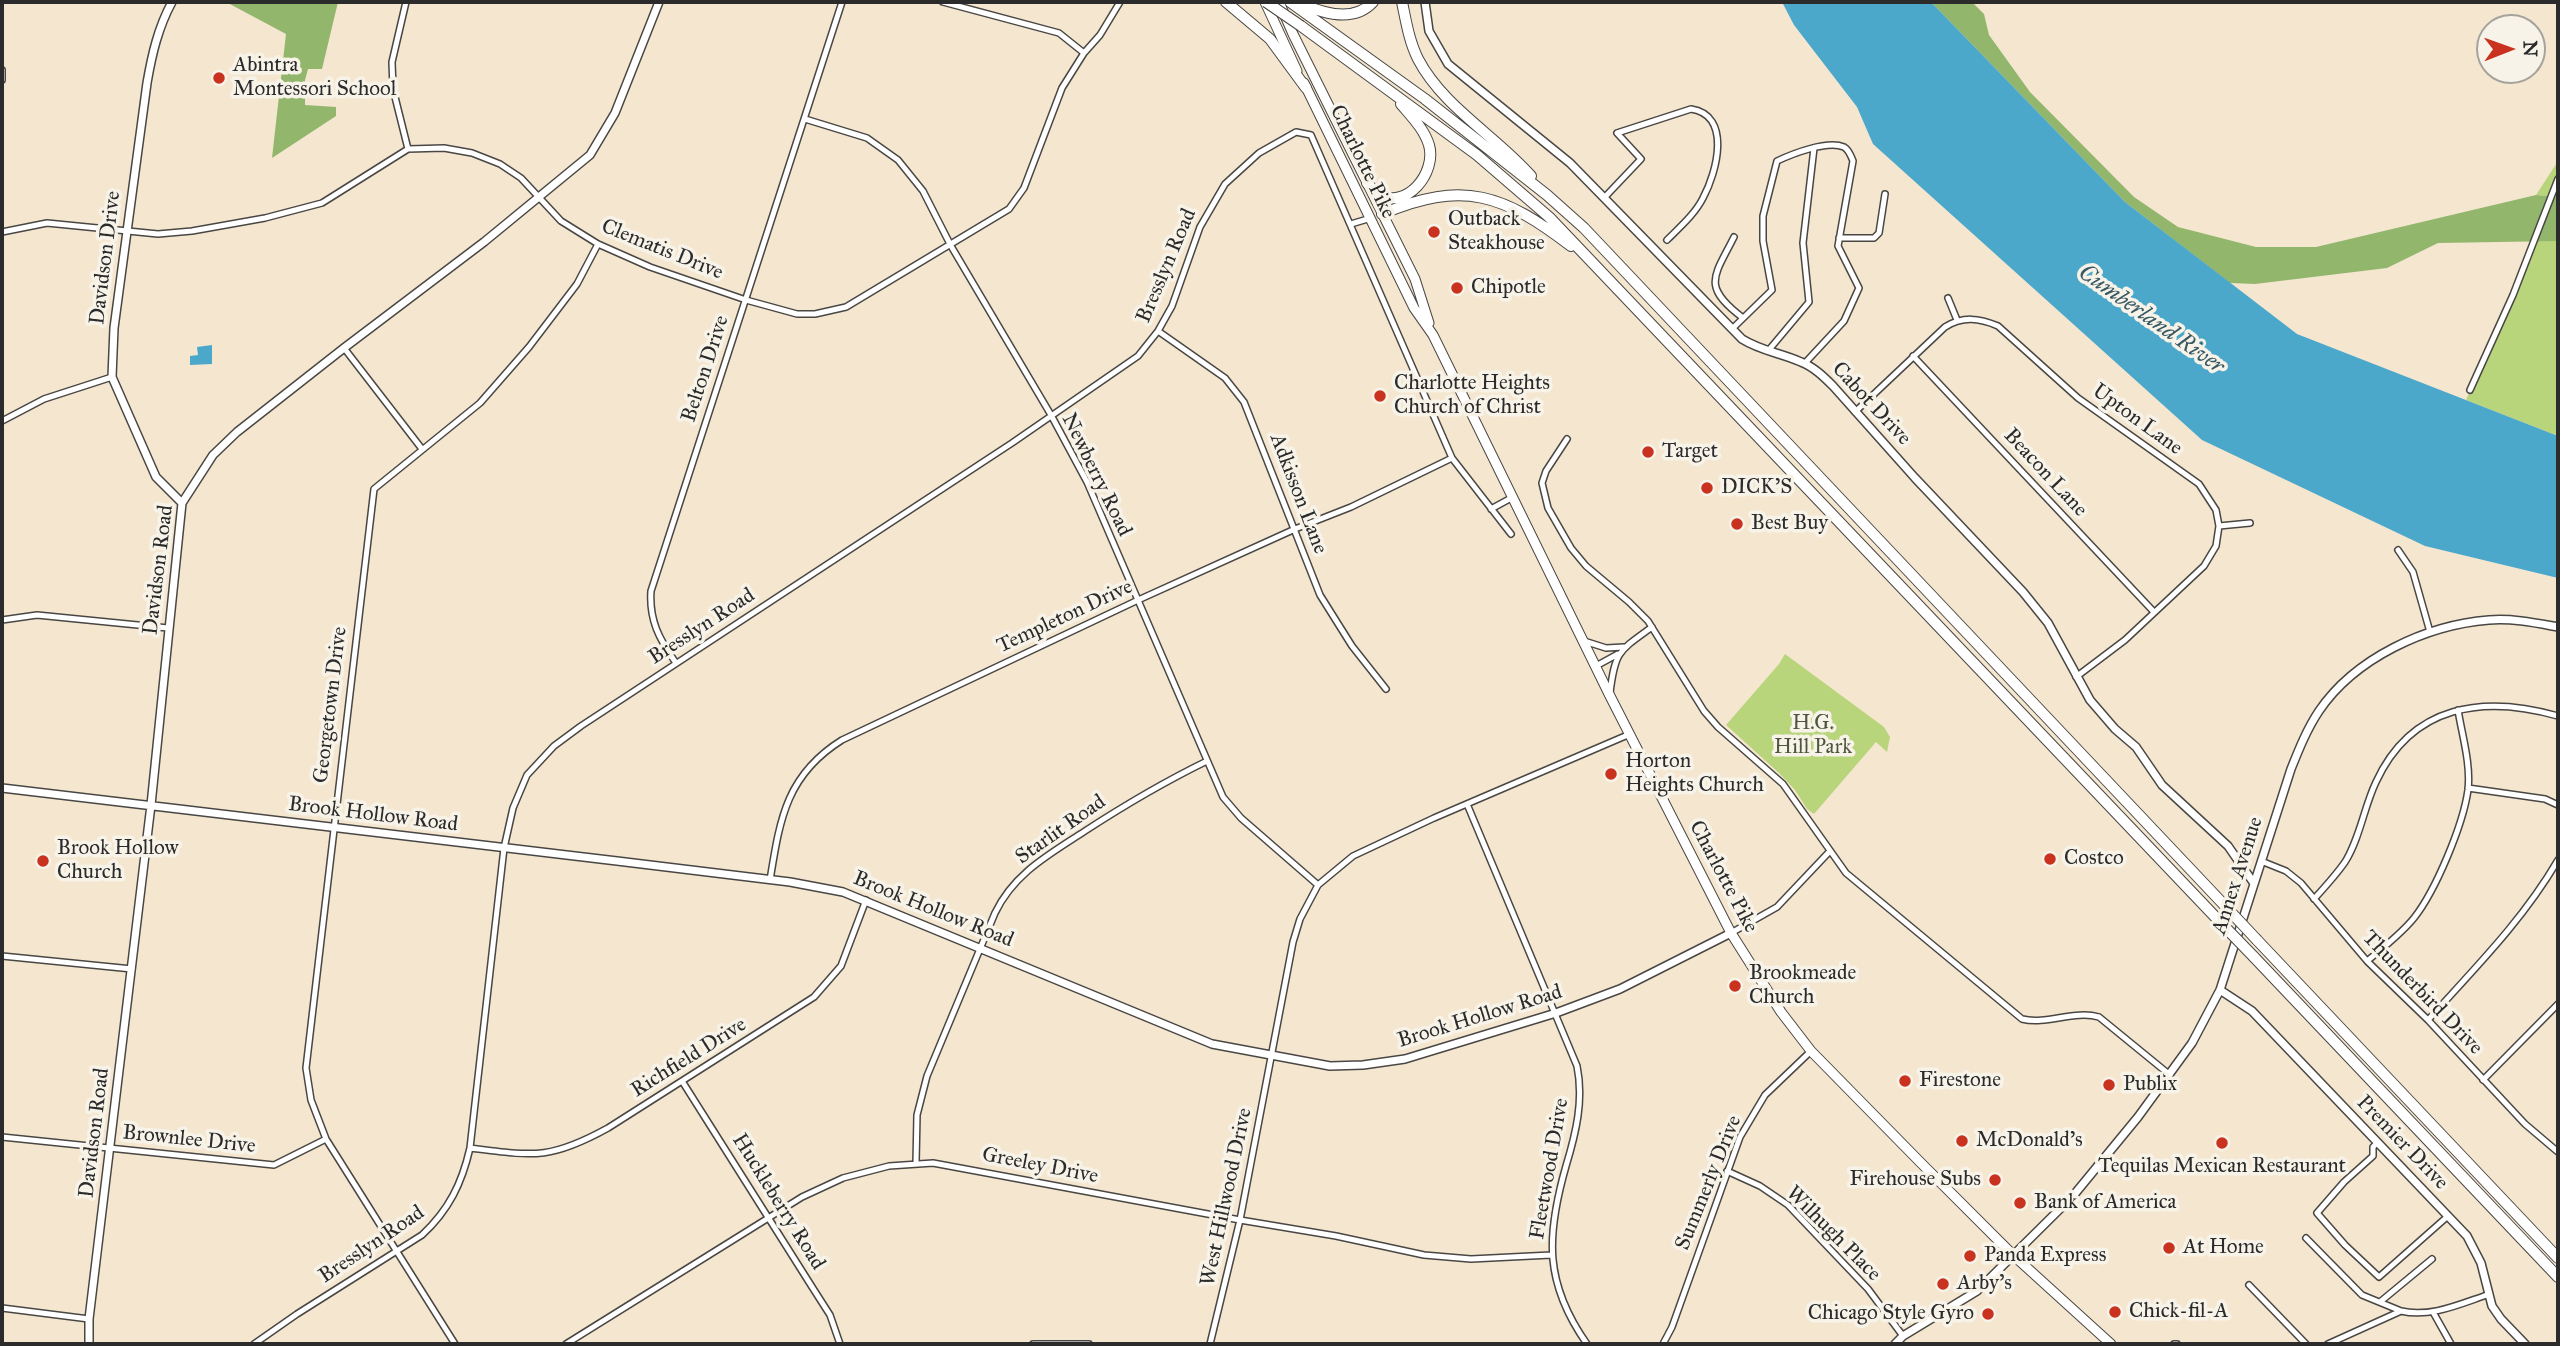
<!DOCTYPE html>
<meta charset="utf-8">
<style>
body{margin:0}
#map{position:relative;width:2560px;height:1346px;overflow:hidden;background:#f5e6d0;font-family:"IM FELL Great Primer",serif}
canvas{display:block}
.frame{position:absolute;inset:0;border:4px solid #2b2b2b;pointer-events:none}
.north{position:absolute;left:2476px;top:14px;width:70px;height:70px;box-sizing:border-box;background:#f7f3e8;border:2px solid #a5a39c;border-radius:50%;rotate:89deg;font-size:19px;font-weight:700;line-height:28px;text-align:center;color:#2b2b2b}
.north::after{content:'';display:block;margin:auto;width:24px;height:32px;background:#c8321e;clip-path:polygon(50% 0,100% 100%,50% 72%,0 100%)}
</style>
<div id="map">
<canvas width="2560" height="1346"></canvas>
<div class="frame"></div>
<div class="north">N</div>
</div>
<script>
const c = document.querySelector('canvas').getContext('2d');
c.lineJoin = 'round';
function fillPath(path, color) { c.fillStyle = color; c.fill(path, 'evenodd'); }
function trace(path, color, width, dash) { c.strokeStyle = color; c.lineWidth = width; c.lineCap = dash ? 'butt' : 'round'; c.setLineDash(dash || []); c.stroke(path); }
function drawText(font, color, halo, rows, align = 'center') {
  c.font = font + ' "IM FELL Great Primer",serif'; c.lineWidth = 7; c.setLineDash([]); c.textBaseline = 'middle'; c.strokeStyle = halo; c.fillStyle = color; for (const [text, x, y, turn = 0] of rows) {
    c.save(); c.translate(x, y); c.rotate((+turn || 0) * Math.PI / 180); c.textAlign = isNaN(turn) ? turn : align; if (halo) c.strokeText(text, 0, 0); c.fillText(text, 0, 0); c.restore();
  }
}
fillPath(new Path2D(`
 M2558,161V197L2536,195Z
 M2535,240L2558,241V436L2466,400Z
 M1785,654L1884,727L1890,737L1887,752L1876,742L1814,814L1807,809L1795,790L1779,773L1726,725L1779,664Z`), '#b9d57c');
fillPath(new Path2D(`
 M226,2H338L322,69H308L305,80V105L336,107V116L272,158L286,34Z
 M1931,2H1972L1984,14L1989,35L2030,92L2134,197L2178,227L2256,247H2316L2536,195L2558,197V241L2438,243L2387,268L2255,284L2230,283L2125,202Z`), '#92b66c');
fillPath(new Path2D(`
 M1782,2H1931L2125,202L2297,334L2558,436V578L2425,546L2202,440L1873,144L1857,107L1794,25Z
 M212,345V364L190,365V356L198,355L197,347Z`), '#4ca8ca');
const minor = new Path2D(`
 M406,2L392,62L393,89L408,149
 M943,2L1059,33L1084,53
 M2,80V70
 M805,119L867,138L898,160L923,191L951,246L1051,415L1087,482L1223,797L1241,818L1318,885
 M1604,198L1641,159L1617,133L1691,109C1732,115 1717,172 1703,198C1695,214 1680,227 1667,240
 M1351,224L1371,218
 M2,232L47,223L158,234L192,231L265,218L322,203L408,149L444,148L472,153L500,164L521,178L561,221L598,244L650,267L746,300L797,314H815L846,307L1009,209L1024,188L1062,88L1084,53L1100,35L1120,2
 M1734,237C1714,277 1701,286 1743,318
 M1839,238H1874L1879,233L1885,194
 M1948,298L1957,320
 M1732,329L1772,290L1763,241V216L1777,161C1792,154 1827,140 1844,147C1849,150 1851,156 1853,161L1838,246L1859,288L1844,321L1805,363
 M1158,331L1225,378L1244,402L1320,595L1352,646L1386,689
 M344,348L422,449
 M1768,351L1809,302L1803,243L1814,148
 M1913,356L2154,612
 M2470,390L2513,295L2558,179
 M1855,412L1945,327C1963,316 1979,318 1998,326L2078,398L2199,484L2216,510L2219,526L2216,546L2204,566L2125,640L2076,677
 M2,421L44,399L112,377
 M1567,439L1546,471L1542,483L1548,508L1571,548L1586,566L1629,602L1648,621L1704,711L1718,727L1783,784L1846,873L2022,1019C2047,1025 2074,1010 2099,1017L2170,1075
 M1491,509L1513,497
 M2219,526L2250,523
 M2398,550L2413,572L2430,632
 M2,620L37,615L168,628
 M1584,641L1606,648L1624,647
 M676,663C659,639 649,620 651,591L842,2
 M1596,666L1618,654
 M1610,693C1615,651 1619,651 1652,627
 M2468,788L2545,799L2558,805
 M1467,804L1577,1066C1584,1100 1576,1133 1566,1166C1546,1236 1544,1283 1587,1344
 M2261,861L2286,871L2301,883L2367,961L2428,1020L2525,1124L2558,1152
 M770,880C780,819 786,775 842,740L1136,601L1295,529L1351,507L1452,458
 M2314,899C2325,887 2336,875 2345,862C2360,838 2364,807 2376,782C2412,704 2484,695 2558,716
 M1731,933L1777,907L1830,851
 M2,956L132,969
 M2367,961C2383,948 2401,934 2414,918C2436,890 2463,825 2468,790C2471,764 2462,735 2458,710
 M2428,1020C2475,968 2523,920 2558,860
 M2483,1080L2558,1004
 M682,1081L814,1290L830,1315L840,1344
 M2,1137L274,1165L326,1139
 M2378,1142L2373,1147V1156L2344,1182L2317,1213L2345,1245L2379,1277L2448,1216
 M470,1148C534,1156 550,1160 608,1128L814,997L841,966L866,900
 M916,1163L917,1115L927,1076L995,913C1014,873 1050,854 1085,831C1125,805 1164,782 1207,761
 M1727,1171L1760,1186L1788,1205L1868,1289L1903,1336
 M2306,1238L2362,1295L2401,1311
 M2249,1285L2306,1344
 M2380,1302L2432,1259
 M2,1308L89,1319
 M2433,1312L2451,1344
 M254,1344L297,1314L422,1235C449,1210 462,1183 470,1148L504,848L513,808L527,775L554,746L581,726L1012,443L1138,356L1158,331L1172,306L1200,227L1225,184L1259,153L1296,132L1311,135L1452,458L1511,534
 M455,1344L326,1139L311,1100L306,1068L374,489L480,403L529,347L577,284L598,244
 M566,1344L802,1197L843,1178L889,1166L933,1163L1240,1220L1336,1236L1424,1255L1471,1259L1551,1255
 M1033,1344H1089
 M1210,1344L1240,1220L1293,942L1300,919L1318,885L1353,856L1434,818L1630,734
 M1663,1344L1672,1327L1740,1137L1765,1095L1811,1051
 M2174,1344H2177
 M2328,1344L2401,1311C2430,1318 2460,1304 2487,1295`);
const tertiary = new Path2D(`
 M172,2C158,28 152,54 147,83L114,328L112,377L156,477L182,503
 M1425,2L1429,31L1448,64L1570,163L1742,339C1761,351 1781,353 1801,362C1814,367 1824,377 1833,386L1915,478L2023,592L2048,623L2090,700L2115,729L2136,747L2162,785L2228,846L2253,882
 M2,788L617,861L790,882L843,892L1212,1044L1330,1066L1363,1065L1405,1059L1556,1013L1620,989L1731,933
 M2220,990L2252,1011L2467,1236L2481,1263L2492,1306L2501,1319L2525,1344
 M89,1344V1319L151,805L182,503L213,455L237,432L344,348L484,242L590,155L615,113L659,2
 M1895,1344L1903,1336L1977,1291L2073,1196L2138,1117L2192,1043L2220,990L2291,769C2299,749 2307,729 2319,711C2355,658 2426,625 2489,620C2512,618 2536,623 2558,627`);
const primary = new Path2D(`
 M1265,2L1297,71
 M1279,2L1293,34L1415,279L1429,323
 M1304,83L1414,308L1433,335L1609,694L1731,933L1781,1012L1811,1051L1922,1164L2013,1255L2111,1344`);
const motorway = new Path2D(`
 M1226,2L1270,39L1306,88
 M1290,2L1425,99L1547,195L1584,228L2227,908
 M1298,2C1321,13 1353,24 1373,2
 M1402,2C1406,21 1409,41 1418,59C1443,107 1496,136 1531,176
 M1301,26L1477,155L1549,217L2222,924
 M1367,183C1370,186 1374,192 1378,194C1406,211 1437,173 1429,145C1424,129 1412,117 1401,104
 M1382,214C1464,179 1504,195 1571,246
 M2257,940L2558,1258
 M2253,956L2558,1277`);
trace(minor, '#494744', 8);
trace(tertiary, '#494744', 10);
trace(primary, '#494744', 11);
trace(motorway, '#494744', 12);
trace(minor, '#fff', 5);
trace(tertiary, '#fff', 7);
trace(primary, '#fff', 9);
trace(motorway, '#fff', 10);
const motorwayBridge = new Path2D(`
 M1266,2L1301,26
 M2227,908L2257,940
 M2222,924L2253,956`);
trace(motorwayBridge, '#494744', 12, []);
trace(motorwayBridge, '#fff', 10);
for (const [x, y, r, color] of [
 [219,78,7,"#c8321e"],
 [1434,232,7,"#c8321e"],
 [1457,288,7,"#c8321e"],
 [1380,396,7,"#c8321e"],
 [1648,452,7,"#c8321e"],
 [1707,488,7,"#c8321e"],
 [1737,524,7,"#c8321e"],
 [1611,774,7,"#c8321e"],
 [2050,859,7,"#c8321e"],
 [43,861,7,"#c8321e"],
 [1735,986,7,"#c8321e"],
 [1905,1081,7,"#c8321e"],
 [2109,1085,7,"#c8321e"],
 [1962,1141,7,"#c8321e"],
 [2222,1143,7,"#c8321e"],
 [1995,1180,7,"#c8321e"],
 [2020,1203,7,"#c8321e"],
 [2169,1248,7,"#c8321e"],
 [1970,1256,7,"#c8321e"],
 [1943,1284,7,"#c8321e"],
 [2115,1312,7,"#c8321e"],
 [1988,1314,7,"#c8321e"]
]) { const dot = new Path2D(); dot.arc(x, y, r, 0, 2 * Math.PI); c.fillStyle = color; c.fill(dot); trace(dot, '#f7f3e8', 2.5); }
drawText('21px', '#2b2b2b', '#f7f3e8', [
 ["Abintra",233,66],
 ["Montessori School",233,90],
 ["Outback",1448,220],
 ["Steakhouse",1448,244],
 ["Chipotle",1471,288],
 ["Charlotte Heights",1394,384],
 ["Church of Christ",1394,408],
 ["Target",1662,452],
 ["DICK’S",1721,488],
 ["Best Buy",1751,524],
 ["Horton",1625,762],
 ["Heights Church",1625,786],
 ["Brook Hollow",57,849],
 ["Church",57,873],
 ["Costco",2064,859],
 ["Brookmeade",1749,974],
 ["Church",1749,998],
 ["Firestone",1919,1081],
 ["Publix",2123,1085],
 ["McDonald's",1976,1141],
 ["Tequilas Mexican Restaurant",2222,1167,"center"],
 ["Firehouse Subs",1981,1180,"right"],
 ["Bank of America",2034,1203],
 ["At Home",2183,1248],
 ["Panda Express",1984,1256],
 ["Arby's",1957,1284],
 ["Chick-fil-A",2129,1312],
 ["Chicago Style Gyro",1974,1314,"right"]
], 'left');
drawText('21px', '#2b2b2b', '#f7f3e8', [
 ["Charlotte Pike",1362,162,64],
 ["Clematis Drive",662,250,22],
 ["Davidson Drive",106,258,-83],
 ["Bresslyn Road",1167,266,-67],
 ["Belton Drive",706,369,-72],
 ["Cabot Drive",1871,404,47],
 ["Upton Lane",2137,420,36],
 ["Beacon Lane",2045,473,47],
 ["Newberry Road",1096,475,64],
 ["Adkisson Lane",1298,494,69],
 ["Davidson Road",159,570,-83],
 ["Templeton Drive",1065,617,-25],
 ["Bresslyn Road",702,627,-33],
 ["Georgetown Drive",331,705,-83],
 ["Brook Hollow Road",373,815,7],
 ["Starlit Road",1061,830,-35],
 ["Annex Avenue",2238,876,-72],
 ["Charlotte Pike",1723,877,62],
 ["Brook Hollow Road",933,910,22],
 ["Thunderbird Drive",2422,993,46],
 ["Brook Hollow Road",1480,1017,-17],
 ["Richfield Drive",689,1058,-32],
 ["Davidson Road",95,1133,-83],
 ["Brownlee Drive",189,1140,6],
 ["Premier Drive",2402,1143,46],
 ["Greeley Drive",1040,1166,11],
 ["Fleetwood Drive",1550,1169,-80],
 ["Summerly Drive",1709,1183,-68],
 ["West Hillwood Drive",1227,1197,-78],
 ["Huckleberry Road",778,1202,58],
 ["Wilhugh Place",1833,1234,45],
 ["Bresslyn Road",372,1245,-34]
]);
drawText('21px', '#4e563f', '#f7f3e8', [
 ["H.G.",1813,724],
 ["Hill Park",1813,748]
]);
drawText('italic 23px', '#375763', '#f7f3e8', [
 ["Cumberland River",2151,320,35]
]);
</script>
